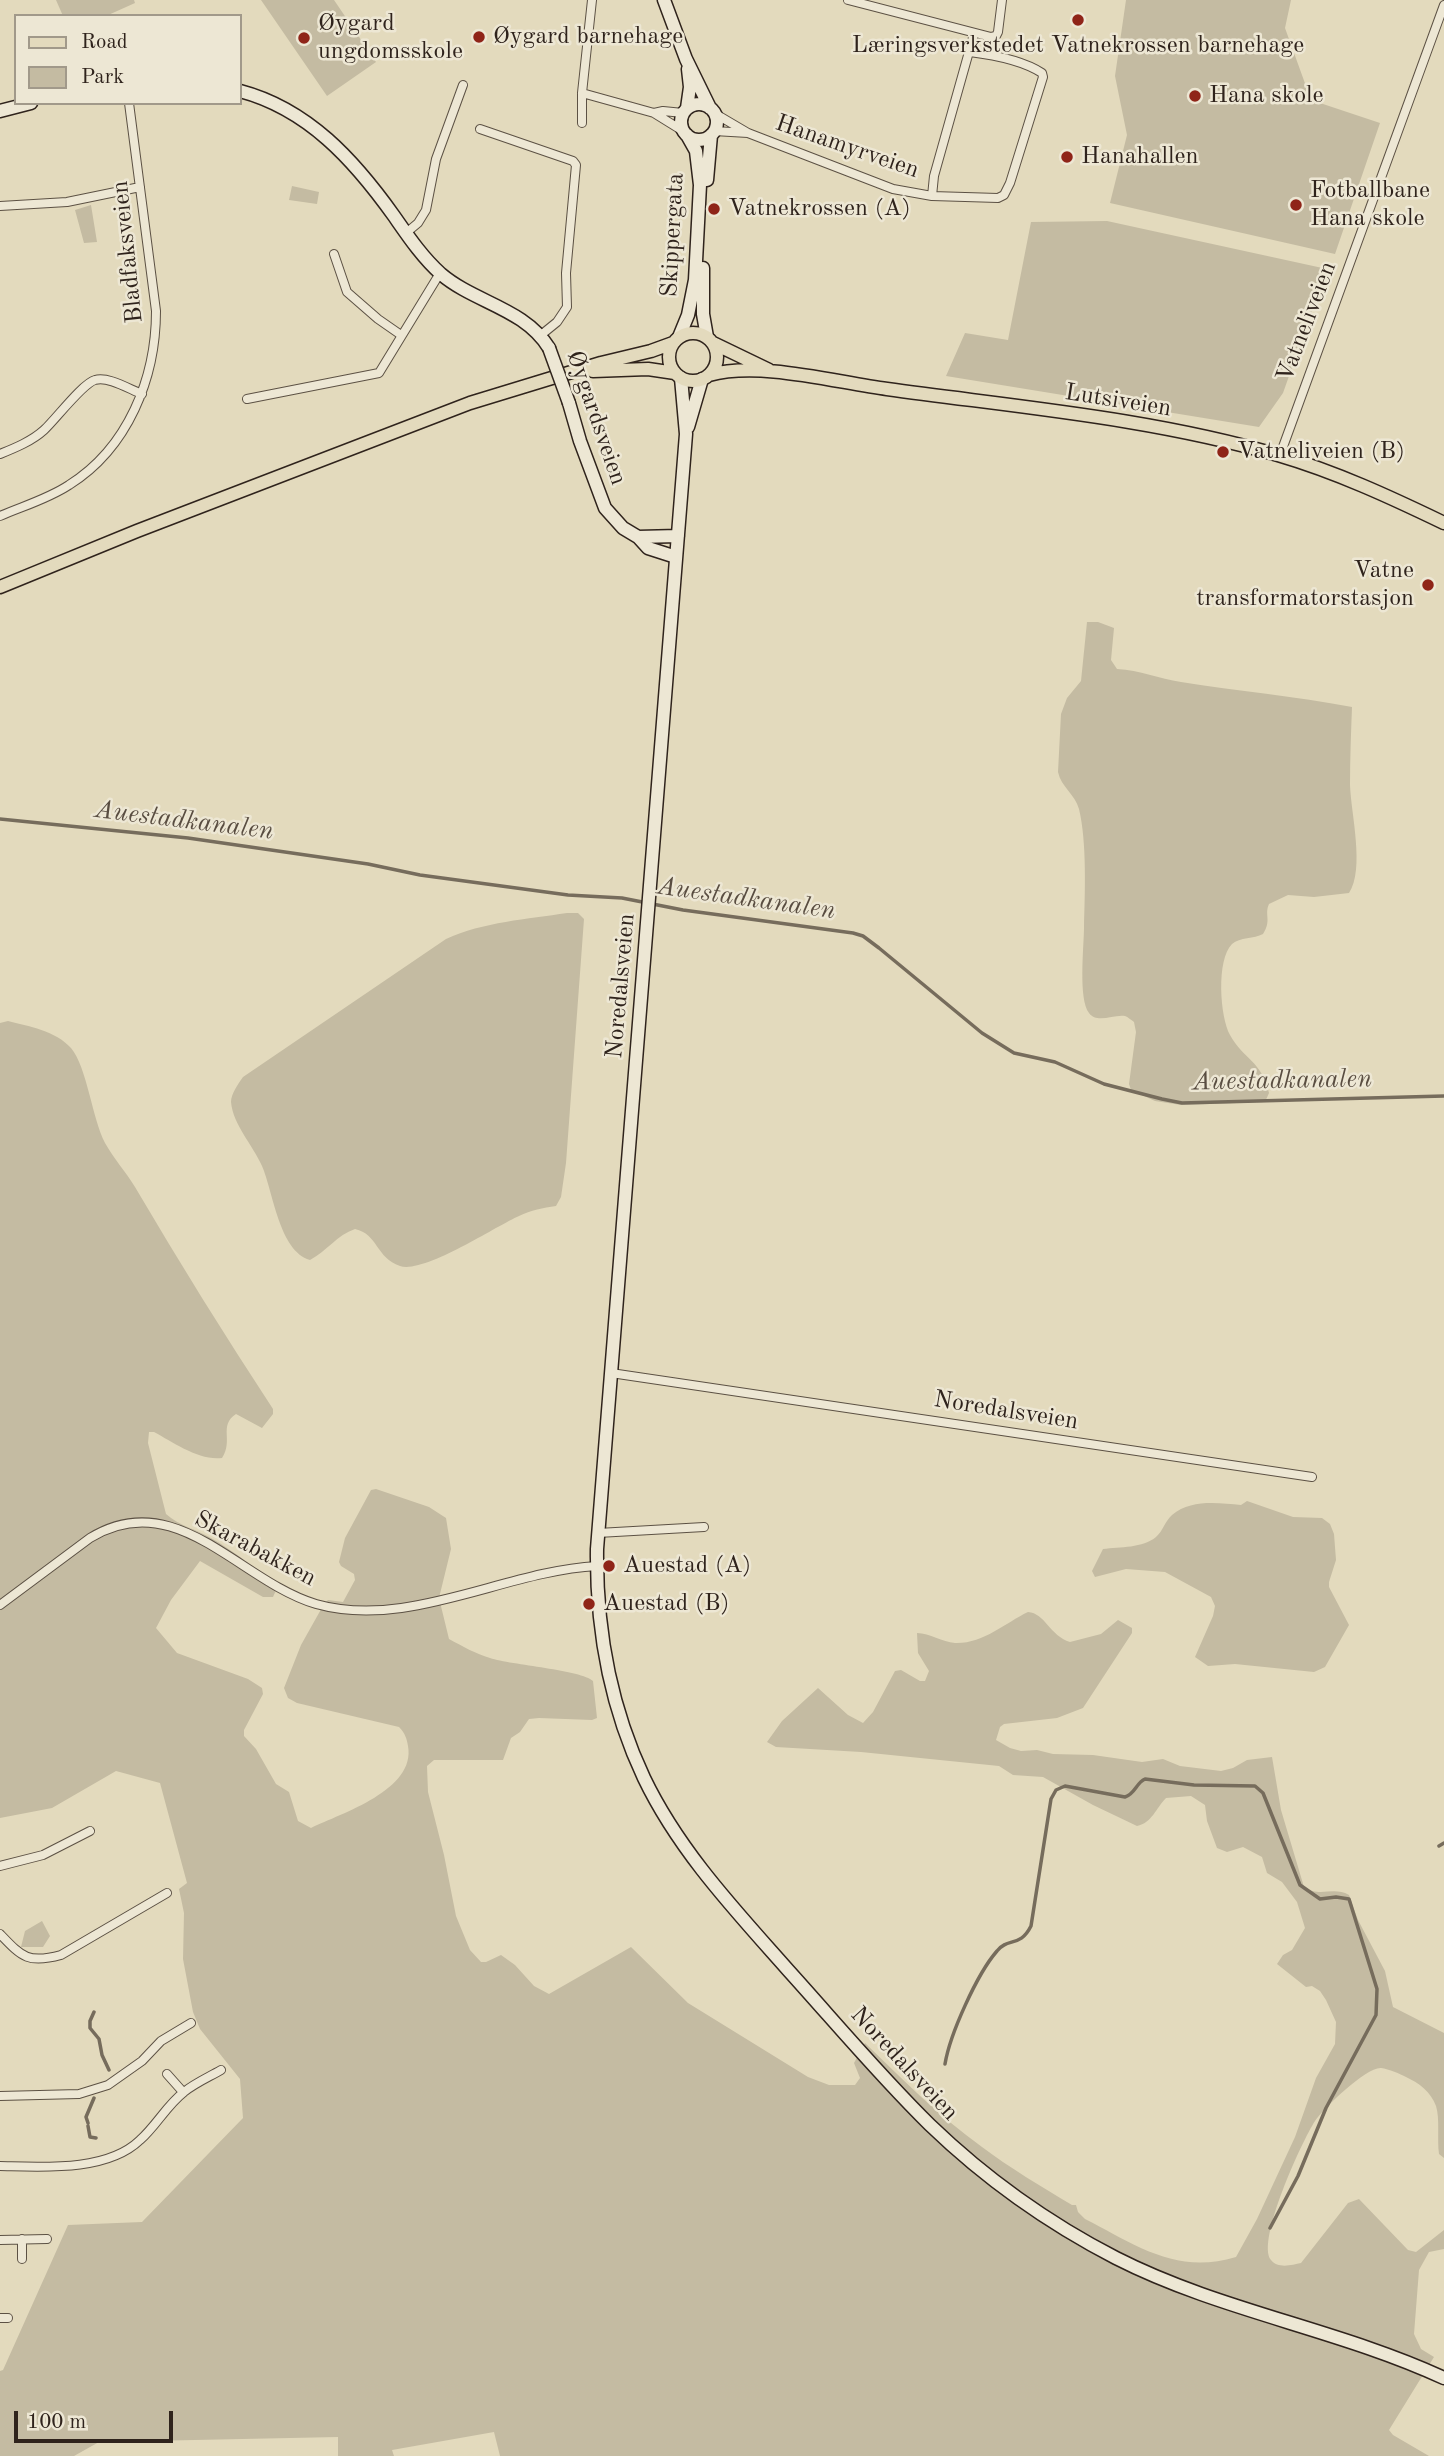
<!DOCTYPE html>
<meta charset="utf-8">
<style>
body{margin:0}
#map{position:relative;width:1444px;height:2456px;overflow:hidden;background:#e3dabd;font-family:"Old Standard TT",serif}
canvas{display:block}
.legend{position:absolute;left:14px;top:14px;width:228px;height:91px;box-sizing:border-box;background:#ede7d4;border:2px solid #a1998a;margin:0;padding:9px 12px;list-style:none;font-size:21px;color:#2f231c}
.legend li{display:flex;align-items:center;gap:14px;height:35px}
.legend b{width:35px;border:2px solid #a1998a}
.scale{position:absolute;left:14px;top:2411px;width:159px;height:32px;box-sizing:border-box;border:4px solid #2f231c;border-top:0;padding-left:9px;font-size:21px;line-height:24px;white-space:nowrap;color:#2f231c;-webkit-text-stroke:5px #ede7d4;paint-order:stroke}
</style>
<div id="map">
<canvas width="1444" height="2456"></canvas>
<ul class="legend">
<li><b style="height:9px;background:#e3dabd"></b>Road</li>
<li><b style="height:19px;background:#c4bba2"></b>Park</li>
</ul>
<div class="scale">100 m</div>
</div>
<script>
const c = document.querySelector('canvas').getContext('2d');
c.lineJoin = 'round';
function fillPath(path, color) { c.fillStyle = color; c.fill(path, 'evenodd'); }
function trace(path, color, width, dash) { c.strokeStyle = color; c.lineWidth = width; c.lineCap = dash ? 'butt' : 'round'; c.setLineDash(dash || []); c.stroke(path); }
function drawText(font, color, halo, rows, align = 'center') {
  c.font = font + ' "Old Standard TT",serif'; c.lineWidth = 5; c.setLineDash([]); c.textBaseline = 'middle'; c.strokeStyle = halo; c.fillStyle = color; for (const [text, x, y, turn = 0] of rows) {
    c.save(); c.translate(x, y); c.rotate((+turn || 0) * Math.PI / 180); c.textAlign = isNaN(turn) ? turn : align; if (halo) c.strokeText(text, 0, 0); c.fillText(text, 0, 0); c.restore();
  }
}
fillPath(new Path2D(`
 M56,0H134L135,3L106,16H63Z
 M261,0H334L376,62L327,96Z
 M1126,0H1291L1285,28L1311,100L1380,123L1335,254L1110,203L1127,135L1115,76Z
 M292,186L319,192L317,204L289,200Z
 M91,205L97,242L84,243L75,210Z
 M1107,221L1327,269L1283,393L1259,427L946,376L965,333L1008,340L1031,222Z
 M1087,622H1098L1114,628L1111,660L1117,669C1140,670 1159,679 1181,682C1237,691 1295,696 1352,707C1351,733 1350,759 1350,785C1351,814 1365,869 1349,893L1314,897L1288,895L1269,904C1264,915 1272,920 1263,934C1254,939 1240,937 1232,944C1216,960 1220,1017 1230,1035C1243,1059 1262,1061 1269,1093L1265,1102L1181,1105L1155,1101L1131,1090L1129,1084L1136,1032L1134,1022C1131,1020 1128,1017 1125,1016C1114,1014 1097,1024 1089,1013C1078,999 1084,946 1084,927C1085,893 1087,842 1079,809C1075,794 1061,787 1058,772L1061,714L1067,698L1081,681Z
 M567,913H578L584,919L566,1163L561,1197L556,1206C543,1208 531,1210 519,1216C496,1226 424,1274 400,1266C376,1258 378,1234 355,1229C337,1235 327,1251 310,1260C279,1251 273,1191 262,1166C253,1145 233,1125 231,1102C231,1094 238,1084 243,1077L446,939C483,922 528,919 567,913Z
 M8,1021C28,1026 56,1031 71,1048C87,1067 92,1118 105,1143C114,1159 126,1172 135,1187C179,1262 225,1336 273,1409V1414L262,1428L236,1414C218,1426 234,1440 222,1458C199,1461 173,1442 154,1432H149L148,1443L166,1514C179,1526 196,1529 211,1538C234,1551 254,1568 276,1582L277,1588L273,1597H263L200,1561L171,1600L156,1628L177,1653L248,1679L262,1688L263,1694L244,1730V1736L256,1749L276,1784L289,1792L298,1821L311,1828C342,1813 416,1790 408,1746C407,1739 405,1733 399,1727L297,1703L288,1698L284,1688L301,1645L324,1604L328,1600L343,1602L355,1580L354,1574L341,1566L339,1562L345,1538L371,1490L376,1489L429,1507L446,1518L451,1549L439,1598L449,1639C462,1646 476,1654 490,1658C511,1665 582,1670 593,1681L597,1718L592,1720L539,1718L529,1719L520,1732L511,1738L503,1760H434L427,1766L428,1792L444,1855L456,1916L470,1950L481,1962H486L501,1955L515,1965L534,1986L549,1994L631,1947L688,2003L808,2077L829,2085H855L860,2078L854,2063L865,2043C902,2079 939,2116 982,2147C1010,2168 1042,2187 1072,2205H1076L1078,2212L1085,2219C1136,2245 1176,2275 1236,2257L1257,2219L1295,2137L1316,2078L1335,2044L1336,2022L1326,2000L1320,1991L1312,1986L1306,1987L1277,1964L1283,1955L1292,1950L1305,1928L1297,1902L1282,1882L1267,1873L1262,1857L1243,1847L1227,1852L1217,1848L1207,1821L1205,1805L1191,1796L1166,1798C1156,1808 1152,1823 1137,1826L1093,1805L1043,1777L1013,1775L999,1766L861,1752L776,1747L767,1742L782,1721L818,1688L848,1715L863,1723L873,1712L895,1671L901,1670L920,1681H925L929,1671L918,1653L917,1633C930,1633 942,1642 955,1643C983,1644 1005,1623 1028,1612C1045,1613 1050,1636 1070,1642L1101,1634L1118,1620L1132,1628V1633L1083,1708L1057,1718L1004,1724L1000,1727L996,1740L1010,1748L1021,1751L1037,1750L1053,1754L1093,1755L1142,1762L1163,1759L1180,1766L1221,1771L1233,1768L1247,1760L1272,1757L1281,1810L1304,1887C1320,1898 1333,1886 1349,1895L1358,1920L1385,1971L1393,2007L1444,2033V2158L1439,2154C1437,2140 1440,2118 1436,2106C1431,2092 1419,2083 1406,2077C1400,2074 1389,2069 1381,2068C1366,2067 1324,2108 1315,2121C1302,2141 1256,2241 1271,2260C1278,2269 1292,2265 1301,2263L1348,2203L1359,2199L1408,2250L1416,2252L1444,2230V2249L1429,2252L1419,2270L1414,2334L1421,2349L1434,2357L1389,2430L1393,2435L1429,2456H500L494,2432L392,2450L394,2456H338V2437L99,2442L74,2456H0V2371L3,2370L68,2225L142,2222L243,2118L240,2079L200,2029L193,2012L183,1959L184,1913L179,1889L187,1883L160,1783L116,1771L52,1808L0,1818V1023Z
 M1247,1501L1293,1517L1322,1518L1330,1524L1334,1534L1336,1560L1329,1582V1587L1349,1625L1325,1667L1314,1672L1235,1664L1208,1666L1195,1657L1213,1616L1215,1606L1211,1597L1165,1572L1126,1569L1095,1577L1092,1571L1103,1549C1120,1547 1143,1548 1156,1537C1163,1531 1165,1521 1172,1515C1191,1499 1218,1503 1241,1505Z
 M42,1921L50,1936L43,1947H21L25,1931Z`), '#c4bba2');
trace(new Path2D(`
 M0,819L188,838L368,864L420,875L568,895L622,898L683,910L853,933L863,936L879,948L982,1033L1014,1053L1055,1062L1104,1084L1162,1099L1182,1103L1444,1096
 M1439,1846L1444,1843
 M94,2012L90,2021V2028L99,2039L102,2055L109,2070
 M945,2064C950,2034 977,1974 997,1951C1008,1937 1020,1948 1031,1926L1051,1799L1056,1790L1065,1786L1125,1797C1135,1794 1136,1783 1145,1779L1194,1785L1255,1786L1263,1793L1300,1885L1320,1899L1336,1897L1349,1899L1377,1989L1376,2015L1326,2108L1298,2176L1270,2228
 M88,2123L86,2117L94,2098
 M88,2126L90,2137L96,2138`), '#766c5c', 3.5);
const street = new Path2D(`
 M848,0L991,37L996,36L998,32L1002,0
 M582,93L654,113L683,131
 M654,113L663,111L683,113
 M714,113L748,133L893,189L932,196L998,198L1004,195L1010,183L1043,77L1042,73C1022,60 994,55 970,52
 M582,123V93L592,0
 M480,129L573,161L576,165L566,273L567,307L557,322L541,335
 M714,131L748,133
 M932,196L934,176L974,34
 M0,206L67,202L140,187
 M406,233L418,223L426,210L436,159L463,85
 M334,254L347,292L378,319L401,335
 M247,399L379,373L440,273
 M0,454C15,448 32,441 44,430C55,420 83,383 95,380C108,376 129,389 142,394
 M1280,455L1444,5
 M0,516C23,506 48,499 69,485C128,448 156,378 156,311L129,103
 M611,1373L1312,1477
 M598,1533L704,1527
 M0,1605L90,1538C176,1485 239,1581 316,1604C408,1630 504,1571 597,1566
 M0,1866L43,1855L90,1831
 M0,1934C22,1957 28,1964 61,1955L167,1893
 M167,2074L183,2092
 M0,2096L79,2094L108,2085L142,2061L161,2041L191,2023
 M0,2166C42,2167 107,2172 140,2140C156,2126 167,2105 184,2092C195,2083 209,2077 221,2070
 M0,2240L47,2239
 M22,2259V2239
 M0,2318H8`);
const secondary = new Path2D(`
 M664,0L686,59L710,108
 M240,91C308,109 354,160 394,216C408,236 422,257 441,274C475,303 524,308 549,348
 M681 122a18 18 0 1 1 36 0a18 18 0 1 1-36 0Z
 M687,108L690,87L688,69
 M0,111L31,103
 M707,180L711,135
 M703,268V314L707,337
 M679,337L688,315L695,280L700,185L696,151L687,135
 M681,378L686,434L597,1549C596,1628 610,1706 644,1778C679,1851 735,1910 788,1970C835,2022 880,2076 930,2125C985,2178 1048,2223 1116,2258C1220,2311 1338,2329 1444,2378
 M569,403L580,441L605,508L623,528L638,537L648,548L676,557
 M688,427L702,379
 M638,537L678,536`);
const primary = new Path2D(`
 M669 357a24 24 0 1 1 48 0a24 24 0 1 1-48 0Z
 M713,343L769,370
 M593,371L648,369L675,373
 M709,375C760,361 834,382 887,389C1017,407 1151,418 1278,455C1336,472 1390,497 1444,523
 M0,587L137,531L470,403L601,363L651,351L673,343`);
trace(street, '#5c5144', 10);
trace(secondary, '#2f231c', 15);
trace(primary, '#2f231c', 15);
trace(street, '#ede7d4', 8);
trace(secondary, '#ede7d4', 12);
trace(primary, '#e3dabd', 12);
const secondaryBridge = new Path2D(`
 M549,348L569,403`);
trace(secondaryBridge, '#2f231c', 15, []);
trace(secondaryBridge, '#ede7d4', 12);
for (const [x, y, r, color] of [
 [1078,20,7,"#8f2418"],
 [479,37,7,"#8f2418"],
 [304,38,7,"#8f2418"],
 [1195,96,7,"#8f2418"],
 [1067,157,7,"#8f2418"],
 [1296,205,7,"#8f2418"],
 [714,209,7,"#8f2418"],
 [1223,452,7,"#8f2418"],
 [1428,585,7,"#8f2418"],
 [609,1566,7,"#8f2418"],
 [589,1604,7,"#8f2418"]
]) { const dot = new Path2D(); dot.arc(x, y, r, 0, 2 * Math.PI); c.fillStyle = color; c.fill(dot); trace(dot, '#ede7d4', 2.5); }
drawText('24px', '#2f231c', '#ede7d4', [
 ["Øygard",318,24],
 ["ungdomsskole",318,52],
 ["Øygard barnehage",493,37],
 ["Læringsverkstedet Vatnekrossen barnehage",1078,46,"center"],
 ["Hana skole",1209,96],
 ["Hanahallen",1081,157],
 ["Fotballbane",1310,191],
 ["Hana skole",1310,219],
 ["Vatnekrossen (A)",728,209],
 ["Vatneliveien (B)",1237,452],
 ["Vatne",1414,571,"right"],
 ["transformatorstasjon",1414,599,"right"],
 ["Auestad (A)",623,1566],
 ["Auestad (B)",603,1604]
], 'left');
drawText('24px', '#2f231c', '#ede7d4', [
 ["Hanamyrveien",847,147,19],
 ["Skippergata",673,235,-87],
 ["Bladfaksveien",128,252,-96],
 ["Vatneliveien",1307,322,-69],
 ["Lutsiveien",1118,401,9],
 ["Øygardsveien",596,418,71],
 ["Noredalsveien",621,986,-85],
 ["Noredalsveien",1006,1411,9],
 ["Skarabakken",255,1549,28],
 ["Noredalsveien",904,2064,47]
]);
drawText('italic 26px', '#594d41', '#ede7d4', [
 ["Auestadkanalen",184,821,7],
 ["Auestadkanalen",746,899,8],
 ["Auestadkanalen",1282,1081,-1]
]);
</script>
